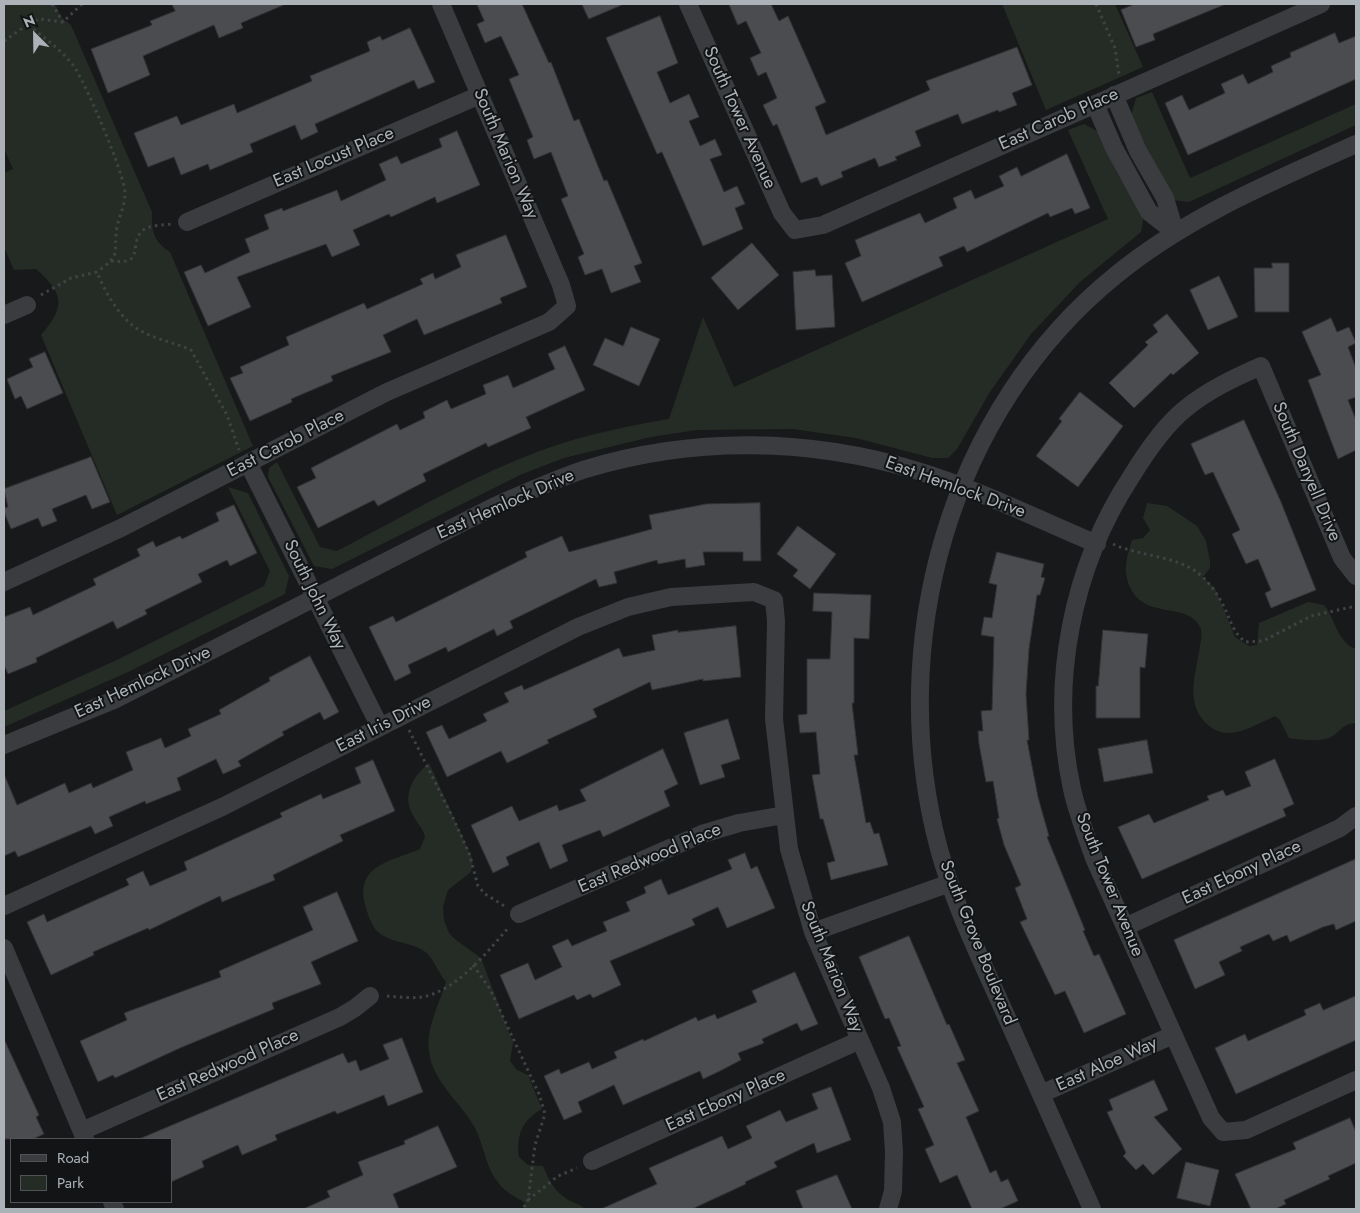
<!DOCTYPE html>
<style>
body{margin:0}
#map{position:relative;width:1360px;height:1213px;overflow:hidden;background:#18191a;font-family:Jost,sans-serif}
canvas{display:block}
.frame{position:absolute;inset:0;border:5px solid #acb3b8;pointer-events:none}
.legend{position:absolute;left:10px;top:1138px;width:162px;height:65px;box-sizing:border-box;background:#131415;border:1px solid #505456;margin:0;padding:6px 9px;list-style:none;font-size:15px;color:#acb3b8}
.legend li{display:flex;align-items:center;gap:10px;height:25px}
.legend b{width:25px;border:1px solid #505456}
.north{position:absolute;left:10px;top:10px;width:50px;height:50px;-webkit-text-stroke:4px #131415;paint-order:stroke;rotate:337deg;font-size:14px;font-weight:700;line-height:20px;text-align:center;color:#acb3b8}
.north::after{content:'';display:block;margin:auto;width:18px;height:22px;background:#acb3b8;clip-path:polygon(50% 0,100% 100%,50% 72%,0 100%)}
</style>
<div id="map">
<canvas width="1360" height="1213"></canvas>
<div class="frame"></div>
<ul class="legend">
<li><b style="height:6px;background:#3a3c3f"></b>Road</li>
<li><b style="height:14px;background:#252c25"></b>Park</li>
</ul>
<div class="north">N</div>
</div>
<script>
const c = document.querySelector('canvas').getContext('2d');
c.lineJoin = 'round';
function fillPath(path, color) { c.fillStyle = color; c.fill(path, 'evenodd'); }
function trace(path, color, width, dash) { c.strokeStyle = color; c.lineWidth = width; c.lineCap = dash ? 'butt' : 'round'; c.setLineDash(dash || []); c.stroke(path); }
function drawText(font, color, halo, rows, align = 'center') {
  c.font = font + ' Jost,sans-serif'; c.lineWidth = 4; c.setLineDash([]); c.textBaseline = 'middle'; c.strokeStyle = halo; c.fillStyle = color; for (const [text, x, y, turn = 0] of rows) {
    c.save(); c.translate(x, y); c.rotate((+turn || 0) * Math.PI / 180); c.textAlign = isNaN(turn) ? turn : align; if (halo) c.strokeText(text, 0, 0); c.fillText(text, 0, 0); c.restore();
  }
}
fillPath(new Path2D(`
 M4,4H55L62,18L71,25L152,212C151,230 154,242 170,252L253,446L117,515L41,335C66,306 64,294 36,269L14,270L4,247V173L13,169L4,149Z
 M1002,4H1115L1143,67L1046,110Z
 M1152,92L1190,178L1356,104V125L1189,202L1173,200L1130,119L1136,98Z
 M1084,124L1099,132L1117,173L1144,215L1141,232L1080,282L1031,334L990,392L957,449L948,458H932L856,438L793,429L697,430L651,437L564,458L520,475L332,569L314,566L268,477L269,468L277,462L320,547L337,551C406,515 475,474 548,448C588,434 628,426 669,419L703,317L734,387L1108,219L1068,130Z
 M228,487L248,493L289,576L285,594L126,673L4,727V711L119,659L264,586L270,571Z
 M1147,503L1167,506L1197,526L1206,541L1210,561V568L1203,577L1215,588L1235,637L1249,646L1257,645L1259,623L1308,602L1324,605C1335,618 1337,642 1356,649V723C1340,724 1341,733 1329,738C1317,742 1302,740 1289,738L1280,720L1275,716C1253,726 1229,743 1208,725C1184,704 1196,674 1200,646C1201,641 1203,632 1200,627C1188,602 1148,619 1132,591C1122,573 1126,559 1132,540L1143,538L1150,530L1143,518Z
 M429,763L473,860L471,872L448,890L443,907L444,920L449,933L456,940L481,958L513,1043L510,1061L517,1070L528,1075L542,1109C522,1120 516,1136 519,1157L528,1165L543,1166C548,1178 553,1189 564,1197C570,1202 579,1203 585,1209H526L524,1202C514,1197 503,1190 497,1181C485,1166 484,1145 475,1128C461,1102 432,1082 429,1051C426,1027 439,1005 446,982C438,973 434,958 424,951C411,942 390,943 378,932C371,926 367,912 365,904C355,865 392,861 420,849L425,837C423,828 418,825 414,817C401,797 412,777 429,763Z`), '#252c25');
const building = new Path2D(`
 M172,4H286L241,23L243,28L219,38L214,25L143,56L150,75L108,93L91,49L152,25L150,21L175,11Z
 M477,4H522L549,63L551,62L574,121L579,119L604,181L607,180L642,263L634,266L641,282L611,293L602,269L585,275L578,257L584,254L561,199L568,196L551,152L534,159L527,140L533,137L509,79L519,75L501,36L485,43L477,24L484,21Z
 M582,4H624L589,19Z
 M729,4H771L779,21L788,16L826,102L815,107L826,135L930,90L926,81L1017,47L1032,85L1012,93L1017,105L999,112L998,110L962,124L958,114L915,131L921,146L895,157L897,160L879,167L875,158L841,172L843,177L821,186L817,177L801,183L777,124L773,126L763,105L777,98L766,72L758,76L750,58L761,53L746,21L738,25Z
 M1135,4H1226L1153,34L1155,40L1136,47L1121,10Z
 M660,16L678,63L657,72L670,103L689,94L699,117L689,121L700,146L715,139L722,155L710,159L724,192L737,186L745,204L735,208L743,229L703,246L662,152L657,154L606,38Z
 M410,28L435,82L418,89L414,80L315,124L318,132L301,140L295,125L250,144L253,152L210,170L208,164L181,175L174,157L148,167L134,133L177,116L181,125L234,104L237,113L312,81L310,76L370,51L367,42L380,36L382,40Z
 M1335,33L1339,43L1356,36V79L1188,155L1165,103L1182,95L1189,110L1225,93L1221,84L1243,74L1248,84L1273,72L1271,66L1291,57L1290,53Z
 M457,131L480,185L437,203L435,197L391,217L389,214L353,230L360,245L332,257L326,244L237,277L251,307L208,326L184,272L201,265L205,273L250,252L245,239L269,229L264,215L282,208L283,211L337,190L341,201L386,180L379,164L397,156L401,164L442,147L439,139Z
 M1067,154L1090,208L1075,214L1072,208L1050,217L1048,213L967,252L964,246L939,257L943,266L862,302L845,263L861,256L855,240L920,213L925,223L957,208L953,198L971,190L975,199L1004,186L999,176L1017,167L1021,176Z
 M506,235L527,287L500,298L502,303L424,335L417,319L383,335L391,352L331,376L333,381L291,399L292,402L250,421L230,378L243,373L240,367L289,345L286,337L364,303L367,309L423,284L420,279L433,273L435,279L461,267L456,255Z
 M752,243L779,275L738,310L711,278Z
 M1272,263H1289V312H1255L1254,268H1272Z
 M815,270L816,276L832,275L835,327L796,330L793,272Z
 M1219,276L1238,317L1208,330L1190,290Z
 M1167,314L1199,353L1173,375L1171,373L1134,408L1109,383L1148,345L1145,342L1158,332L1153,325Z
 M1331,318L1337,332L1349,327L1356,343L1348,347L1356,368V397L1348,400L1356,420V450L1338,459L1308,380L1321,375L1302,332Z
 M631,327L660,339L639,386L593,365L605,338L623,346Z
 M565,346L585,390L526,417L531,428L488,447L486,443L423,474L426,481L378,506L374,500L318,528L297,487L316,478L311,468L397,424L400,430L425,418L423,412L447,400L451,409L486,394L483,385L508,375L513,388L555,369L548,354Z
 M45,352L63,393L27,409L21,396L15,399L7,379L33,367L29,359Z
 M1080,392L1123,426L1078,487L1036,456L1062,421L1059,419Z
 M1244,420L1281,502L1316,590L1271,608L1265,593L1271,590L1258,559L1246,564L1232,534L1240,530L1213,472L1205,475L1191,444Z
 M91,457L110,502L92,509L86,495L52,509L57,521L42,527L38,518L11,529L4,512V508L8,507L4,489Z
 M760,503L761,561H743V552H703L705,565L686,568L685,559L658,564L657,560L614,572L617,583L599,587L596,579L510,621L513,628L497,636L494,629L448,652L446,647L408,665L411,673L395,681L369,627L393,616L396,622L527,557L525,552L562,536L569,552L652,529L649,515L706,504Z
 M234,505L257,553L230,566L227,560L198,574L202,582L145,610L147,614L117,629L113,621L36,658L37,662L8,674L4,665V617L30,607L33,615L96,585L93,579L140,556L137,549L153,541L156,547L180,536L182,539L219,521L216,513Z
 M798,526L836,554L810,589L793,576L798,570L777,554Z
 M997,552L1044,564L1041,577L1045,578L1040,595H1037L1029,649L1026,694L1029,740H1027L1038,797L1049,836L1047,837L1085,930L1083,931L1094,956L1099,954L1126,1014L1084,1033L1065,991L1055,995L1020,922L1027,919L1015,888L1021,885L1004,845L997,819L999,818L993,781L986,782L979,744L978,731H983L981,711L992,710L994,637L981,635L984,617L992,618L997,585L989,583Z
 M814,593L871,595L869,639L854,638V703H852L858,755H854L866,823L870,822L874,834L879,833L888,865L831,880L827,863L835,861L823,819H820L812,775L820,774L816,732L800,733L798,715L807,714V659H830L832,612L813,611Z
 M736,626L741,677L703,681V679L652,690L650,682L593,709L597,717L547,740L549,743L507,763L501,751L447,777L426,732L442,725L449,739L487,721L483,714L509,702L504,693L522,685L524,690L619,648L623,657L655,650L652,635L678,630V632Z
 M1103,630L1148,634L1145,668L1140,667V718H1096V686H1098Z
 M310,656L339,712L324,720L320,712L282,732L284,735L238,761L241,766L223,774L216,759L177,778L181,790L146,804L145,801L109,817L113,826L95,834L91,826L18,857L15,851L4,856V774L17,805L65,783L69,793L91,783L93,788L133,770L126,752L161,738L165,748L191,736L188,729L221,714L219,710L270,681L269,678Z
 M728,719L740,759L721,765L725,777L700,785L684,733Z
 M1147,740L1153,773L1104,782L1098,749Z
 M663,749L678,784L664,791L670,806L603,837L600,830L562,845L568,861L550,869L539,842L506,857L509,865L493,873L471,825L512,806L519,821L557,805L559,811L586,801L580,790Z
 M1275,759L1294,804L1283,809L1286,816L1142,879L1118,827L1149,814L1154,823L1209,800L1207,796L1223,790L1226,796L1251,786L1245,772Z
 M373,760L395,811L340,835L343,841L273,875L275,880L222,902L220,896L149,930L148,928L93,952L94,955L51,975L27,922L44,914L47,922L129,885L126,879L143,871L150,886L187,870L184,862L282,817L280,813L321,794L323,799L361,783L355,768Z
 M745,853L751,869L757,866L775,908L727,928L718,907L692,919L695,925L610,961L621,985L593,998L590,994L577,1000L574,995L519,1019L500,975L528,963L535,980L562,967L552,946L568,939L572,946L607,931L603,922L630,911L626,902L646,893L644,887L661,879L668,895L732,869L728,860Z
 M1356,859V921L1336,930L1334,924L1323,927L1290,942L1287,935L1273,941L1269,934L1240,947L1242,951L1219,962L1225,975L1195,989L1174,940Z
 M337,892L358,941L311,962L321,984L272,1003L274,1009L180,1048L115,1078L113,1075L98,1082L80,1041L127,1020L124,1013L221,977L219,971L313,930L303,907Z
 M909,936L947,1025L949,1024L965,1060L957,1063L979,1111L966,1117L990,1173L996,1170L1001,1182L1008,1179L1018,1201L1000,1209H972L957,1175L940,1183L925,1149L934,1145L918,1109L924,1107L897,1047L901,1046L889,1018L885,1019L859,957Z
 M795,972L818,1024L801,1031L797,1023L762,1039L764,1043L738,1053L741,1060L720,1071L703,1079L700,1071L623,1105L614,1085L578,1102L582,1112L564,1120L544,1076L559,1069L561,1074L589,1062L592,1069L617,1058L614,1052L643,1039L644,1041L696,1017L698,1021L715,1014L717,1019L757,1002L752,991Z
 M1356,996V1040L1236,1094L1215,1048L1245,1034L1248,1041L1306,1015L1304,1010L1320,1003L1323,1010Z
 M402,1038L423,1092L388,1106L384,1095L337,1114L335,1111L275,1135L277,1140L242,1155L238,1145L202,1161L204,1167L171,1182V1139H139L343,1053L348,1063L356,1060L360,1071L389,1059L383,1045Z
 M4,1039L39,1115L36,1117L44,1134L33,1139H4Z
 M1154,1080L1168,1110L1154,1117L1182,1149L1153,1175L1143,1164L1136,1170L1123,1156L1126,1153L1107,1112L1113,1110L1109,1100Z
 M831,1087L851,1140L817,1153L814,1143L774,1162L777,1167L745,1182L746,1184L692,1209H601L657,1184L649,1168L722,1136L728,1149L752,1138L746,1126L780,1110L786,1122L818,1109L812,1094Z
 M1350,1118L1356,1132V1163L1328,1176L1330,1179L1284,1200L1286,1204L1275,1209H1251L1235,1174L1296,1149L1293,1143Z
 M438,1126L457,1167L393,1194L399,1209H303L330,1197L327,1191L363,1175L358,1162L405,1144L404,1141Z
 M1186,1162L1219,1170L1210,1206L1177,1198Z
 M837,1175L852,1209H803L796,1191Z`);
fillPath(building, '#4b4c4f');
trace(building, '#333336', 1);
trace(new Path2D(`
 M52,4L63,22
 M82,4L63,22L39,19L27,25C43,36 60,49 73,65C84,79 126,177 125,194C125,206 119,216 117,227C112,254 124,252 97,272
 M1096,4L1115,48L1119,75
 M4,41L27,25
 M111,261C145,265 129,247 141,232C147,225 163,225 172,224
 M41,295L71,278L97,272C106,294 121,321 143,332C158,340 176,343 191,350L227,415L239,450
 M1113,544C1138,556 1177,556 1198,573C1208,581 1216,592 1222,603C1230,617 1232,633 1246,642L1263,641L1311,616L1356,606
 M409,730L453,818L469,853L478,886L485,894L506,907
 M473,965L490,989L539,1094L545,1114L535,1145L528,1200L523,1209
 M387,996C402,997 419,1000 433,994C464,982 488,951 509,927
 M528,1200L558,1176L577,1168`), '#404345', 3, [2.5, 4]);
trace(new Path2D(`
 M688,4L782,213L795,230L823,225L1321,4
 M1114,95L1138,151L1165,198L1175,232
 M1095,104L1114,148L1149,212L1175,232
 M187,222L480,95
 M4,315L27,305
 M248,463L380,727
 M1356,576L1342,558L1261,366C1234,378 1208,390 1185,409C1164,426 1145,454 1131,477C1072,567 1049,683 1072,789C1077,812 1086,835 1094,858L1211,1118L1223,1132L1246,1130L1356,1080
 M4,582L121,528L387,392L549,322L567,306L561,285L441,4
 M4,745L114,700L495,506C525,493 555,479 586,469C694,436 811,438 918,471C977,489 1040,520 1097,544
 M4,906L222,807L578,627L628,607L671,597L754,592L774,600L776,621L774,719L789,849L813,932L881,1088L892,1122L894,1152L893,1191L888,1209
 M519,914L702,834L739,823L784,815
 M1125,927L1340,828L1356,816
 M813,932L950,883
 M4,948L85,1139
 M1041,1094L1173,1035
 M82,1131L340,1017L355,1008L370,996
 M592,1161L860,1040
 M112,1202L115,1209
 M1092,1209C1061,1140 1030,1070 999,1000C977,951 953,901 939,849C884,644 949,410 1116,275C1188,216 1272,182 1356,144`), '#3a3c3f', 18);
drawText('18px', '#acb3b8', '#131415', [
 ["South Tower Avenue",739,118,66],
 ["East Carob Place",1059,120,-24],
 ["South Marion Way",505,154,67],
 ["East Locust Place",334,158,-23],
 ["East Carob Place",286,444,-27],
 ["South Danyell Drive",1306,472,67],
 ["East Hemlock Drive",955,488,20],
 ["East Hemlock Drive",506,505,-24],
 ["South John Way",314,595,64],
 ["East Hemlock Drive",143,683,-25],
 ["East Iris Drive",384,725,-27],
 ["East Redwood Place",650,859,-23],
 ["East Ebony Place",1242,873,-25],
 ["South Tower Avenue",1109,885,68],
 ["South Grove Boulevard",977,943,68],
 ["South Marion Way",831,967,68],
 ["East Aloe Way",1107,1065,-24],
 ["East Redwood Place",228,1066,-24],
 ["East Ebony Place",726,1101,-24]
]);
</script>
